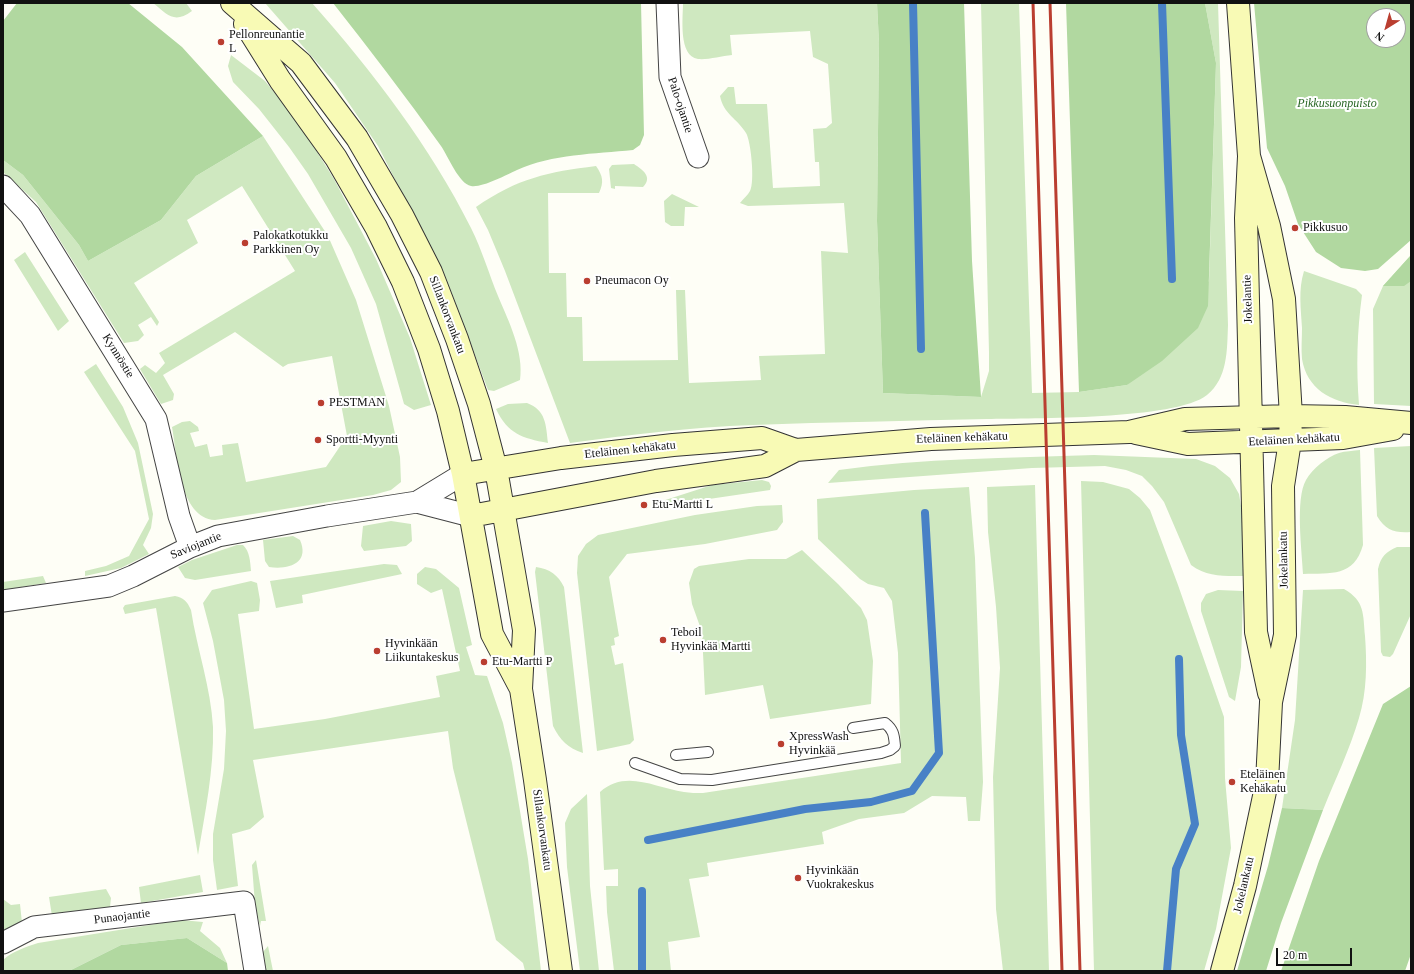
<!DOCTYPE html>
<meta charset="utf-8">
<style>
body{margin:0}
#map{position:relative;width:1414px;height:974px;overflow:hidden;background:#fefef6;font-family:"Times New Roman",serif}
canvas{display:block}
.frame{position:absolute;inset:0;border:4px solid #111;pointer-events:none}
.north{position:absolute;left:1366px;top:8px;width:40px;height:40px;box-sizing:border-box;background:#fff;border:1px solid #a0a0a0;border-radius:50%;rotate:217deg;font-size:11px;font-weight:700;line-height:16px;text-align:center;color:#111}
.north::after{content:'';display:block;margin:auto;width:14px;height:18px;background:#ba3e30;clip-path:polygon(50% 0,100% 100%,50% 72%,0 100%)}
.scale{position:absolute;left:1276px;top:948px;width:76px;height:18px;box-sizing:border-box;border:2px solid #111;border-top:0;padding-left:5px;font-size:12px;line-height:14px;white-space:nowrap;color:#111;-webkit-text-stroke:3px #fff;paint-order:stroke}
</style>
<div id="map">
<canvas width="1414" height="974"></canvas>
<div class="frame"></div>
<div class="north">N</div>
<div class="scale">20 m</div>
</div>
<script>
const c = document.querySelector('canvas').getContext('2d');
c.lineJoin = 'round';
function fillPath(path, color) { c.fillStyle = color; c.fill(path, 'evenodd'); }
function trace(path, color, width, dash) { c.strokeStyle = color; c.lineWidth = width; c.lineCap = dash ? 'butt' : 'round'; c.setLineDash(dash || []); c.stroke(path); }
function drawText(font, color, halo, rows, align = 'center') {
  c.font = font + ' "Times New Roman",serif'; c.lineWidth = 4; c.setLineDash([]); c.textBaseline = 'middle'; c.strokeStyle = halo; c.fillStyle = color; for (const [text, x, y, turn = 0] of rows) {
    c.save(); c.translate(x, y); c.rotate((+turn || 0) * Math.PI / 180); c.textAlign = isNaN(turn) ? turn : align; if (halo) c.strokeText(text, 0, 0); c.fillText(text, 0, 0); c.restore();
  }
}
fillPath(new Path2D(`
 M153,3H186L192,11C174,24 168,15 153,3Z
 M265,3H312C373,72 430,146 471,228C482,250 489,274 498,296C509,322 524,352 520,380L494,391L488,390L449,286L378,146L335,83Z
 M683,3H877L879,43L877,221L883,393L981,397L989,371V353L981,3H1019L1032,393L1079,392L1127,385L1209,281L1216,63L1205,3H1218L1228,325C1227,350 1228,378 1207,395C1176,420 1031,418 987,419C909,421 831,422 753,425C692,427 630,435 570,443L505,271L488,230L476,207C518,178 548,172 596,166C603,176 604,182 599,193H548L549,273H566L567,317H582L583,361L678,360L676,290H685L689,383L761,380L759,356L825,354L821,251L848,253L844,203L748,206L740,203C743,199 748,195 750,191C755,182 751,141 746,133C737,118 724,115 720,96L728,87H734L736,104H767L773,188L820,186L819,162H815L813,129L826,128L832,123L828,64L813,57L810,31L730,35L732,55C721,56 708,60 698,59C678,56 683,17 683,3Z
 M231,55L265,81L297,120L334,179L376,259L410,338L431,405L414,410L404,404L376,304L351,248L308,174L289,147L259,109L233,82L228,66Z
 M263,136L328,236L356,300L389,406L400,457L401,482L391,490L373,495L215,520C179,518 177,454 172,427L182,422L190,421L198,427L199,431L190,433L195,447L207,444L210,457L223,455L222,445L238,443L246,482L326,467L347,436L332,356L288,364L283,367L235,332L163,375L174,394L173,400L161,404L140,369L145,365L156,373L165,363L159,353L295,271L242,186L187,220L198,243L134,283L159,322L157,326L151,317L138,325L144,335L138,341L124,343L36,202L3,172V160L23,175L79,245L88,261L161,220L196,176Z
 M634,164C643,170 653,177 643,187L615,186V189L611,188L609,169L612,165Z
 M672,194L699,207H685L684,226H671L665,222L664,201Z
 M25,252L69,321L58,331L14,260Z
 M1411,255V406L1374,404L1373,309L1383,286Z
 M1304,271L1356,289L1362,295C1357,332 1356,367 1359,405C1331,402 1307,389 1302,359C1301,349 1302,338 1302,328C1301,309 1298,290 1304,271Z
 M96,364L123,407L138,443L153,514L151,528L143,545L149,554L121,568L85,576V571L106,566L129,556L149,519L135,451L84,372Z
 M527,403C546,410 546,425 548,443C522,438 508,434 496,409L508,404Z
 M1411,446V532C1395,533 1386,531 1377,516L1374,448Z
 M1360,450L1363,545C1354,577 1331,573 1303,574C1302,551 1295,499 1306,480C1313,468 1327,457 1339,453C1345,451 1353,451 1360,450Z
 M1094,455L1196,459L1215,466L1230,478L1239,494L1242,512L1243,576C1223,576 1207,577 1191,565L1164,502L1152,486L1142,476L1126,470L1105,466L1032,468L828,483L839,470C924,458 1009,458 1094,455Z
 M762,480L769,482L771,486L770,490L709,499L653,504L712,485Z
 M1081,481L1103,482L1129,489L1140,498L1150,510L1178,585L1224,717L1225,778L1231,848L1216,929L1204,971H1094Z
 M1035,485L1049,971H1003L996,909L993,777L1000,668L996,607L988,532L987,487Z
 M969,487L975,558L983,782L980,821H968L966,797L932,796L904,813L859,819L822,832L824,844L707,863L709,876L689,879L700,937L668,942L671,971H614L607,912L606,886H618V869L604,870L600,792C626,769 655,788 684,792C690,793 696,793 703,793L901,763L898,653L892,601L884,588L868,584L860,579L818,539L817,499L914,490Z
 M782,505L783,522L777,530L705,544L627,554L609,577L619,636L614,638L615,645L611,646L615,665L623,663L634,740L630,744L597,751L577,573L578,556L586,544L598,535L695,515L757,506Z
 M391,521L411,524L412,541L406,546L364,551L361,546L363,526Z
 M293,536L300,540C310,563 289,570 269,567L265,561L263,540Z
 M237,545H243C250,552 250,561 251,571L195,580L185,578L178,567L192,560Z
 M1397,547H1411V614L1393,654L1390,657L1383,656L1381,652L1378,569C1381,556 1386,552 1397,547Z
 M802,550L838,584L861,608L867,620L873,661L871,704L770,719L763,685L705,695L702,632L692,604L689,583L694,569L699,566L749,559H786Z
 M384,564L397,565L402,574L302,595L303,603L276,608L270,581Z
 M425,567L436,569L459,588L472,645L466,647L475,675L487,676L503,723L512,763L528,859L541,971H525L523,963L496,940L453,768L448,731L253,760L264,817L250,829L232,834L238,886L217,890L213,860V834L224,769L226,731L224,700L213,641L203,603L212,590L251,581L257,583L260,600L259,611L238,614L254,729L325,719L440,697L436,676L460,671L442,589L431,593L417,584V574Z
 M536,567C550,569 558,575 564,587L583,753C568,748 560,740 553,726L535,572Z
 M43,576L46,583L3,590V582Z
 M1344,589C1365,601 1363,614 1365,636C1367,663 1367,692 1359,718C1350,749 1335,780 1323,810L1282,808L1295,720L1303,590Z
 M1218,590L1243,591L1241,667L1235,701L1229,697L1201,611V603L1206,594Z
 M175,596C184,598 187,601 191,610C197,649 211,688 213,727C214,770 205,813 198,855L156,608L125,614L123,608L125,605Z
 M587,794L590,886L599,971H580L567,867L565,823L571,809Z
 M256,860L266,921H261L260,926L255,905L252,865Z
 M200,875L203,892L141,903L139,887Z
 M106,889L111,898L110,907L52,916L49,897Z
 M3,899L11,905L20,904L22,923L3,930Z
 M181,920L203,922L200,931L220,948L227,963L187,938L121,945L69,971H3V960C13,951 26,947 38,943Z
 M268,946L273,971H266L263,952Z`), '#cfe8c0');
fillPath(new Path2D(`
 M17,3H128L182,47L263,136L196,176L161,220L88,261L79,245L23,175L3,160V21Z
 M333,3H641L644,135L640,145L633,150C595,154 552,154 517,170C506,175 482,188 471,186C459,184 448,156 441,146C406,97 370,50 333,3Z
 M877,3H964L972,261L981,397L883,393L877,221L879,43Z
 M1066,3H1205L1216,63L1208,306L1198,328L1162,361L1127,385L1079,392Z
 M1254,3H1411V240L1378,269L1365,271L1341,268L1316,252L1298,224L1285,186L1267,148ZM1374,16H1398V40H1374Z
 M1411,255V281L1404,286H1383Z
 M1411,686V954L1405,971H1281L1319,861L1383,704Z
 M1282,808L1323,810L1281,923L1266,971H1237L1268,866Z
 M187,938L227,963L228,971H69L121,945Z`), '#b1d8a0');
trace(new Path2D(`
 M913,3L921,349
 M1162,3L1172,279
 M648,840L805,809L871,802L912,791L939,753L925,513
 M642,891V971
 M1167,971L1176,869L1195,824L1181,735L1179,659`), '#4881c6', 8);
const lane = new Path2D(`
 M676,755L708,752
 M635,763L680,779L712,780L881,753L890,750L895,746C894,736 894,730 885,723L853,728`);
const street = new Path2D(`
 M667,3L670,77L698,157
 M3,186L30,215L156,419L179,516L190,547
 M417,502L471,516
 M3,601L109,586L133,576L190,547L218,536L327,516L417,502L463,474
 M3,943L34,927L244,902L255,971`);
const secondary = new Path2D(`
 M232,3L301,63L357,138L402,215L431,272L457,339L479,404L496,469L524,630L521,689L535,780L561,971
 M1238,3L1249,156L1246,218L1256,632L1269,693
 M245,24L280,80L336,158L376,227L403,282L429,349L448,411L463,474L492,634L521,689
 M1136,433L1188,444L1343,438L1393,429
 M463,474L561,458L673,445L762,438L796,450L931,439L1129,432L1185,419L1291,416L1345,417L1411,423
 M471,516L656,481L765,466L796,450
 M1222,971L1245,886L1267,782L1271,702L1285,635L1283,486L1290,441L1291,416L1284,299L1269,226L1249,156`);
trace(lane, '#444', 12);
trace(street, '#444', 23);
trace(secondary, '#333', 24);
trace(lane, '#fff', 10);
trace(street, '#fff', 21);
trace(secondary, '#f8fab5', 22);
trace(new Path2D(`
 M1033,3L1062,971
 M1050,3L1080,971`), '#ba3e30', 3);
for (const [x, y, r, color] of [
 [221,42,4,"#ba3e30"],
 [1295,228,4,"#ba3e30"],
 [245,243,4,"#ba3e30"],
 [587,281,4,"#ba3e30"],
 [321,403,4,"#ba3e30"],
 [318,440,4,"#ba3e30"],
 [644,505,4,"#ba3e30"],
 [663,640,4,"#ba3e30"],
 [377,651,4,"#ba3e30"],
 [484,662,4,"#ba3e30"],
 [781,744,4,"#ba3e30"],
 [1232,782,4,"#ba3e30"],
 [798,878,4,"#ba3e30"]
]) { const dot = new Path2D(); dot.arc(x, y, r, 0, 2 * Math.PI); c.fillStyle = color; c.fill(dot); trace(dot, '#fff', 1.5); }
drawText('12px', '#111', '#fff', [
 ["Pellonreunantie",229,35],
 ["L",229,49],
 ["Pikkusuo",1303,228],
 ["Palokatkotukku",253,236],
 ["Parkkinen Oy",253,250],
 ["Pneumacon Oy",595,281],
 ["PESTMAN",329,403],
 ["Sportti-Myynti",326,440],
 ["Etu-Martti L",652,505],
 ["Teboil",671,633],
 ["Hyvinkää Martti",671,647],
 ["Hyvinkään",385,644],
 ["Liikuntakeskus",385,658],
 ["Etu-Martti P",492,662],
 ["XpressWash",789,737],
 ["Hyvinkää",789,751],
 ["Eteläinen",1240,775],
 ["Kehäkatu",1240,789],
 ["Hyvinkään",806,871],
 ["Vuokrakeskus",806,885]
], 'left');
drawText('italic 12px', '#286624', '#fff', [
 ["Pikkusuonpuisto",1337,104]
]);
drawText('12px', '#111', '#fff', [
 ["Palo-ojantie",680,105,72],
 ["Jokelantie",1248,299,-92],
 ["Sillankorvankatu",447,315,69],
 ["Kynnöstie",118,356,58],
 ["Eteläinen kehäkatu",962,438,-2],
 ["Eteläinen kehäkatu",1294,440,-3],
 ["Eteläinen kehäkatu",630,450,-6],
 ["Saviojantie",196,546,-22],
 ["Jokelankatu",1284,560,-91],
 ["Sillankorvankatu",542,830,82],
 ["Jokelankatu",1244,885,-77],
 ["Punaojantie",122,917,-7]
]);
</script>
